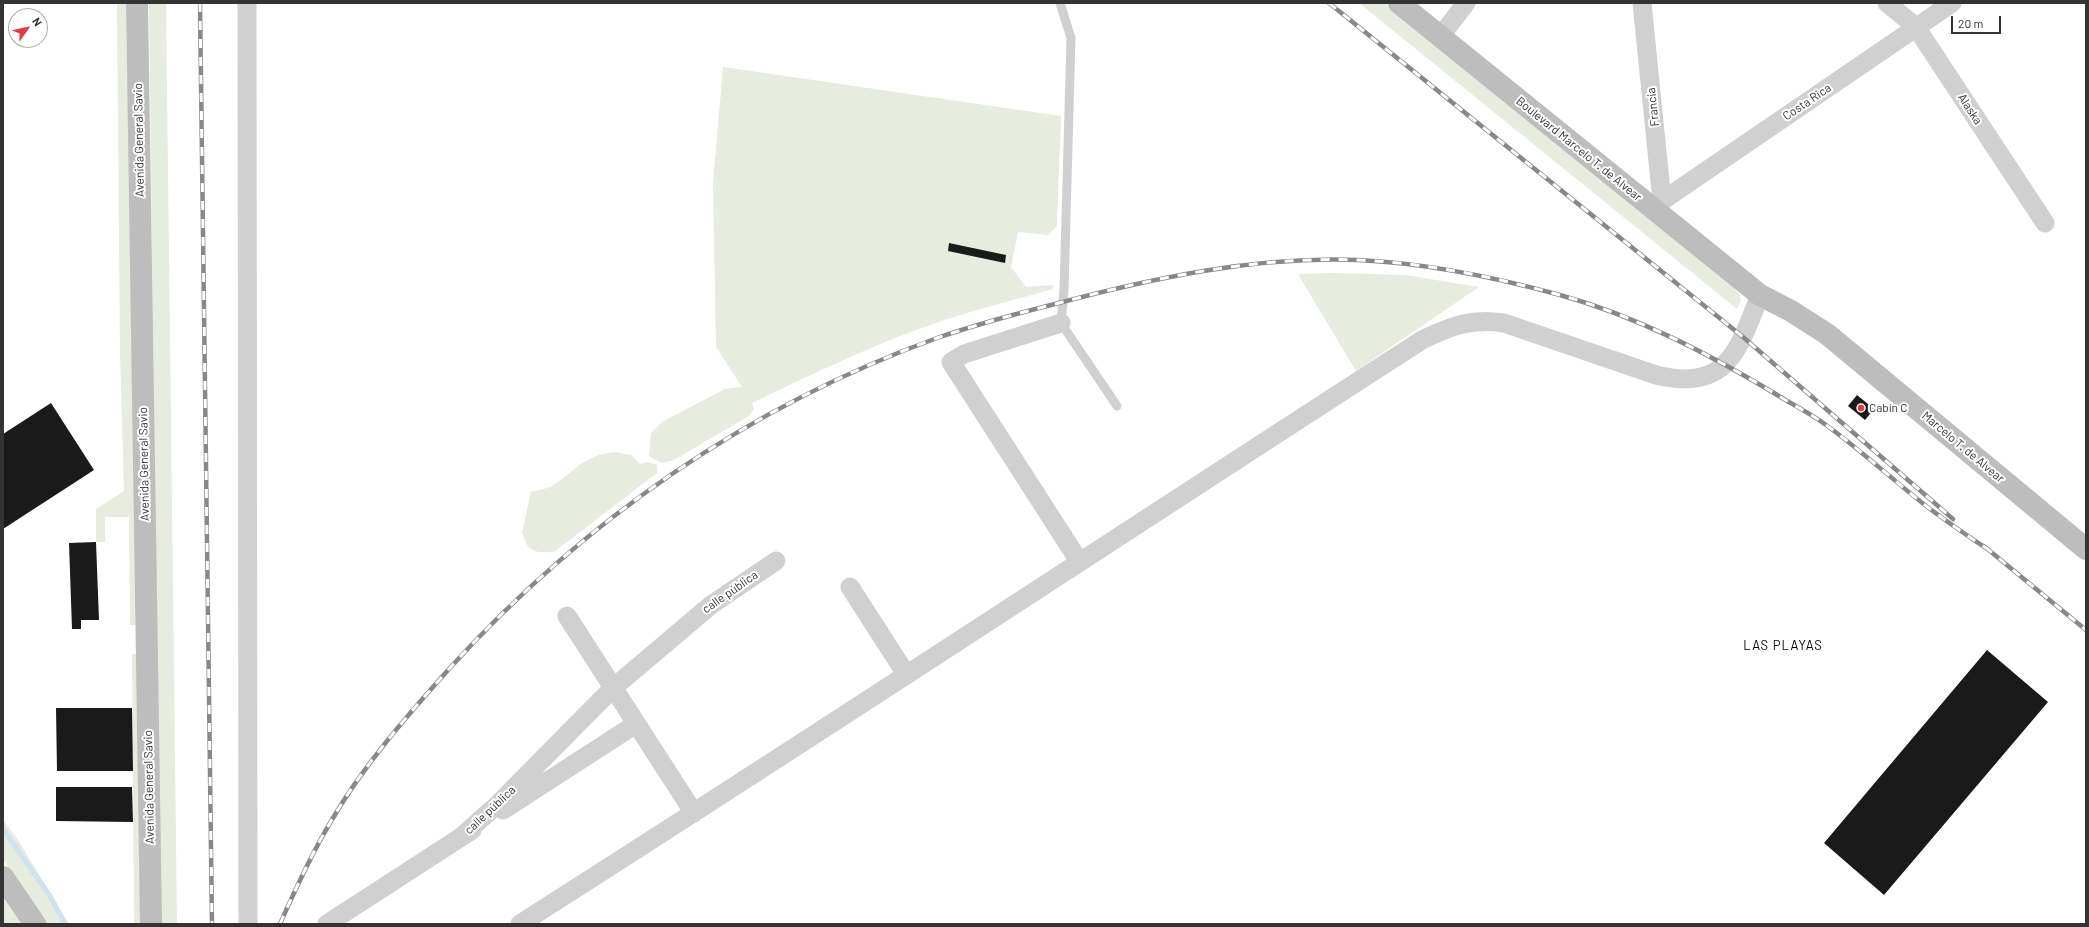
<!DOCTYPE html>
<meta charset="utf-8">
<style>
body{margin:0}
#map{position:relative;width:2089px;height:927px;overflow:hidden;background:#fff;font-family:Barlow,sans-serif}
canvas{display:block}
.frame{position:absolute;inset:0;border:4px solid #333;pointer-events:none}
.north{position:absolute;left:8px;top:8px;width:40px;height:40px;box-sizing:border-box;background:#fff;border:1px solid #adadad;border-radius:50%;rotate:57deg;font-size:11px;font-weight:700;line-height:16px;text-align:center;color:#333}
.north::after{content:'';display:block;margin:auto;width:14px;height:18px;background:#e63946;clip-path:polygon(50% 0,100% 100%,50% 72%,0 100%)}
.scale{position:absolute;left:1951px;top:16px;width:50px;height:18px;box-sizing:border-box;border:2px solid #333;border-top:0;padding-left:5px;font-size:12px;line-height:14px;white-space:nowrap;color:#333;-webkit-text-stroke:3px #fff;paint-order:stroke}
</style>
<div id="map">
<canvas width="2089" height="927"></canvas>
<div class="frame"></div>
<div class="north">N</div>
<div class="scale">20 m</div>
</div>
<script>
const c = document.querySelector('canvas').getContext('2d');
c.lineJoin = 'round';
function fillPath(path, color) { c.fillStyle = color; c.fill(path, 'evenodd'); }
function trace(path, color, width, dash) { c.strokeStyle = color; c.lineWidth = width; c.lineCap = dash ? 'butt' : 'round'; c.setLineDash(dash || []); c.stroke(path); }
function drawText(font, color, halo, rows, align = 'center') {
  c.font = font + ' Barlow,sans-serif'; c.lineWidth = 4; c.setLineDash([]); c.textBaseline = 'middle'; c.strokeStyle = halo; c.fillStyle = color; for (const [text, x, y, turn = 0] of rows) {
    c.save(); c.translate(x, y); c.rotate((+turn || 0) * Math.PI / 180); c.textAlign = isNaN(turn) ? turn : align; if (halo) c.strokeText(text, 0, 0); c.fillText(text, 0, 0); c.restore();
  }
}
fillPath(new Path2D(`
 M117,3H126L137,625H130L129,517H105V542H96V509L124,491L120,352Z
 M149,3H166L177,924H160Z
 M1359,3H1385L1732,286L1739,294L1741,300L1737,309Z
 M723,67L1061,116L1057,226L1048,235L1018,232L1011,267L1026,287L1053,285V289C1007,302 961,313 916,330C860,351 806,377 752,403L754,409L749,416L674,460L662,463L649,456L651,433L662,422L725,389L742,387L716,347L713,183Z
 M1333,273L1405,275L1479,287L1356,371L1298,274Z
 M615,452L631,455L640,464L647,462L657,465V473L554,552H538L528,547L522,533L531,492C537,490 546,489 552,486C576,471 583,455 615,452Z
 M132,654H137L141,924H134Z
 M3,820L18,840L69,924H46L3,859Z
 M3,892L25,924H3Z`), '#e6ecdf');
trace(new Path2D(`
 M3,829L50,896L65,924`), '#cfe2ee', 5);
fillPath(new Path2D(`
 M949,243L1006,255L1005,263L948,251Z
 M1857,395L1874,409L1865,420L1848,406Z
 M51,403L94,470L3,529V434Z
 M96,542L99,620H81V629H72L69,543Z
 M1987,650L2048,702L1884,895L1824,843Z
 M56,708H132L133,771H57Z
 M56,787H132L133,822L56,821Z`), '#1a1a1a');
trace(new Path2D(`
 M1060,3L1071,38L1064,290L1061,323L1117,406`), '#d0d0d0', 9);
trace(new Path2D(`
 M247,3L248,924
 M1642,3L1662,201L1655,210
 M1887,3L1916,27L2045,223
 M1440,37L1466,3
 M1662,201L1952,3
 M1061,323L964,354L951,362L1079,561
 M850,587L906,674
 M567,616L694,813
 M503,810L636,724
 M462,836L498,804L613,688L711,605L776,561
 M327,924L472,830
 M520,924C822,732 1121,534 1422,340C1451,326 1471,318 1504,323L1656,375C1727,392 1738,351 1760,295`), '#d0d0d0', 19);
trace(new Path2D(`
 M137,3L151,924
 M1399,3L1760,295L1791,311L1827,334L2086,549
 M3,877L35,924`), '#bdbdbd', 22);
const rail = new Path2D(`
 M200,3L212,924
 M1329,3L1743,337L1953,519
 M1985,547L2086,630
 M280,924C295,890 311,855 330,823C362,767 406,717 449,669C583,521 749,406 937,338C975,325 1015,314 1055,304C1153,278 1256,256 1358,260C1427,263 1494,277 1560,295C1636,316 1707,353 1774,393C1791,404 1810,413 1826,425C1862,451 1895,482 1930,509C1949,523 1969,537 1989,550`);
trace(rail, '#888', 4.5);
trace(rail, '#fff', 3, [9]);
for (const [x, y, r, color] of [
 [1861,408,4,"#e63946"]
]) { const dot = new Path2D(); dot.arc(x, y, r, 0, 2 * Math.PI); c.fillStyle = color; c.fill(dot); trace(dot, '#fff', 1.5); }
drawText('12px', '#333', '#fff', [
 ["Costa Rica",1807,102,-34],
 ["Francia",1653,107,-96],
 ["Alaska",1970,109,57],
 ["Avenida General Savio",139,140,-91],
 ["Boulevard Marcelo T. de Alvear",1579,149,39],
 ["Marcelo T. de Alvear",1963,447,40],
 ["Avenida General Savio",144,464,-91],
 ["calle pública",730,592,-35],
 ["Avenida General Savio",149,787,-91],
 ["calle pública",490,810,-43]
]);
drawText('12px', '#333', '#fff', [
 ["Cabín C",1869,408]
], 'left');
c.letterSpacing = '1px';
drawText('13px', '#000', '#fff', [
 ["LAS PLAYAS",1783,646]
]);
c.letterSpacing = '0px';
</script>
